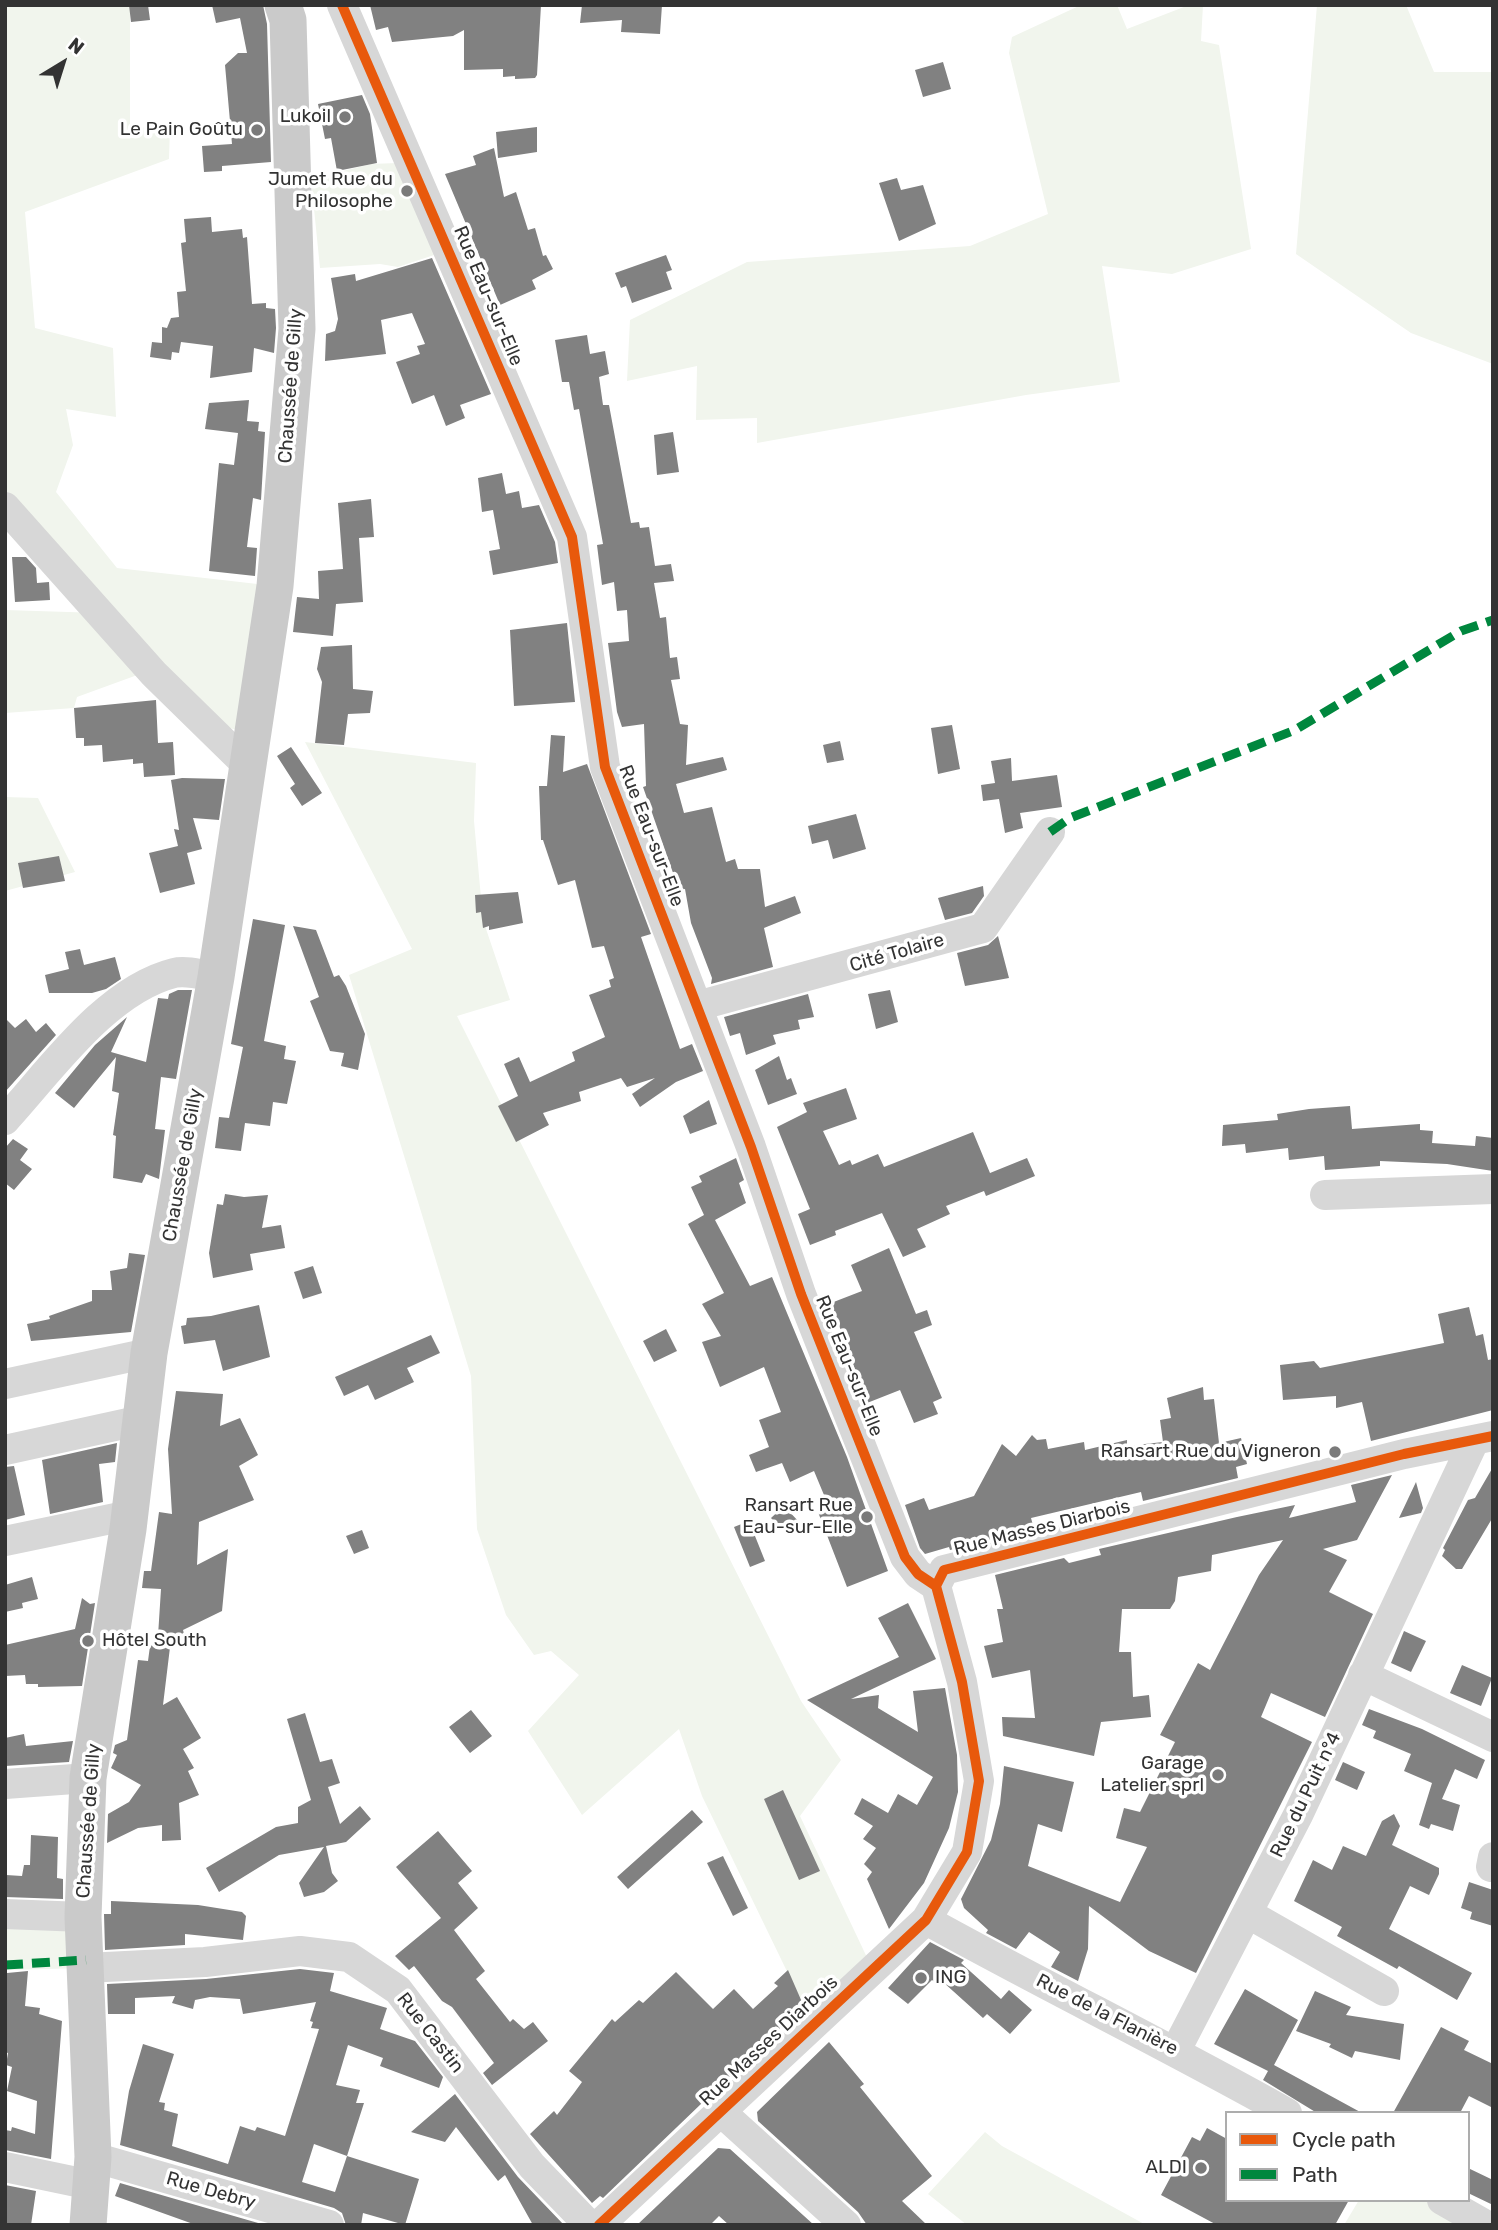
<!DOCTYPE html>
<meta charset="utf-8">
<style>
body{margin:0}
#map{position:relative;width:1498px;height:2230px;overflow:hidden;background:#fff;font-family:Rubik,sans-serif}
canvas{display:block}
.frame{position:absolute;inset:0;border:7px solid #333;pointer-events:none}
.legend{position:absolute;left:1225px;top:2111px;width:245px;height:91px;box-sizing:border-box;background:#fff;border:2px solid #adadad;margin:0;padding:9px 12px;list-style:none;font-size:21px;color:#333}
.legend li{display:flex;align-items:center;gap:14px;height:35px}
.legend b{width:35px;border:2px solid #adadad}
.north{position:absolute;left:28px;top:28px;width:70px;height:70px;-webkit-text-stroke:5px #fff;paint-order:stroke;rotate:38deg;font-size:19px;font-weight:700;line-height:28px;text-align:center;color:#333}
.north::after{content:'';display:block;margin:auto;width:24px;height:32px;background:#333;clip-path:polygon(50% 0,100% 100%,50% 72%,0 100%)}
</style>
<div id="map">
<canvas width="1498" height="2230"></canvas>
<div class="frame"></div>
<ul class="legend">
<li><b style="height:9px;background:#e8590c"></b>Cycle path</li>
<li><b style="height:9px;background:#00873e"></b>Path</li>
</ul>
<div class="north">N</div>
</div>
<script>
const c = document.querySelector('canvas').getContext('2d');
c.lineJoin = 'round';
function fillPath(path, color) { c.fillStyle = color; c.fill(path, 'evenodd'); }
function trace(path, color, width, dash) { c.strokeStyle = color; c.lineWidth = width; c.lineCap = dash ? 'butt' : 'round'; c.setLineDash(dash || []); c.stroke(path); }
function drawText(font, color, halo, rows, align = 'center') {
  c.font = font + ' Rubik,sans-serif'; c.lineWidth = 7; c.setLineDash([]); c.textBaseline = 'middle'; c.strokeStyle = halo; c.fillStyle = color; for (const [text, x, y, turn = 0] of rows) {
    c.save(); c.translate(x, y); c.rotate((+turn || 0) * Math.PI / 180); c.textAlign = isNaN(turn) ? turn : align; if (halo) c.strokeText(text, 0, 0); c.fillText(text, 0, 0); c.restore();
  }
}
fillPath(new Path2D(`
 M5,5H130V127L170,128L169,159L25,212L35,328L113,348L116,417L66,409L73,445L56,492L117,568L275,586L251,733L216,725L5,508Z
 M1081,5H1117L1127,29L1189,5H1203L1201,41L1219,45L1251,249L1172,274L1102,266L1120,382L1026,395L757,443V418L696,420L697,366L627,381L630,320L747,262L970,246L1048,214L1009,53L1012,37Z
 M1317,5H1406L1434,72H1493V364L1411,333L1296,254Z
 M397,163L440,253L398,267L380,264L320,268L311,179L371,164Z
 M5,610L100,613L151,670L77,697L74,708L5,713Z
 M305,742L476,763L474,821L483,920L510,1000L457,1016L801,1701L841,1760L800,1816L872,1968L812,2023L702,1796L679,1729L582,1815L528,1731L579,1675L551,1651L534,1655L506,1615L477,1529L471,1376L349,975L412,949Z
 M5,797L38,798L75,872L5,891Z
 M5,1914L83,1917L86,1968L5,1970Z
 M985,2132L1002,2146L1146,2225H967L928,2194Z
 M1359,2200H1441L1484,2225H1344Z`), '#f1f5ed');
fillPath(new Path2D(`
 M129,5H148L150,20L131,22Z
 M212,5H263L267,24L271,162L222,166V171L204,172L202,146L232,144L225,65L238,53H247L240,18L216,23Z
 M370,5H541L537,75L535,78L515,79V76L503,77V69L464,70V30L453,36L392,42L388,27L376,30Z
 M582,5H662L660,34L621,32L622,20L580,23Z
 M943,62L951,89L923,97L915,70Z
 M362,95L370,114L377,163L337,171L331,138L325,139L318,104Z
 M537,127V152L498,158L496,132Z
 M494,148L504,197L516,192L528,230L535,228L543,256L546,255L553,269L532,280L536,289L500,305L445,174L476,165L473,156Z
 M897,178L901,190L923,185L936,224L899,241L879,183Z
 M211,217L212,232L242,229L243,238L247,237L252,304L266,303V308L275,309L276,328L274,353L254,348L252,372L210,378L213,346L181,342L179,353L172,352L171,360L150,357L152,342L162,343V327L167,328L171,318L179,317L177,292L186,291L181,243L186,242L184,219Z
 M666,255L672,270L666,272L672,289L632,303L626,286L621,288L615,273Z
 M432,258L491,394L460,405L465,418L446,426L434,395L412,404L396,362L420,354L417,346L425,344L412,313L381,320L386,354L325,361L326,334L335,331L338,319L331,278L355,274L356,281Z
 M587,335L590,354L605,351L609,374L599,377L603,405H609L631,523L639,522L640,528L649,527L655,566L671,564L674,581L654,583L660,618L666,617L670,658L677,657L680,679L671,680L680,724L688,725L686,765L723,757L727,770L676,784L684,813L712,807L726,862L735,859L738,869H760L765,907L795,896L801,913L764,928L773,967L711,984L712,978L691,923L685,889L679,890L643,787L646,786L644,724L622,727L617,712L608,643L629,641L627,610L617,611L614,582L602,585L597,545L603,544L579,409L574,410L569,382H562L555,340Z
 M249,400L247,421L259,422L258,431L265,432L261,500L253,498L247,547L257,548L255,576L209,571L219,463L234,465L238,433L205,429L209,403Z
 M673,432L679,472L657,475L654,435Z
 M502,473L506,494L519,491L522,508L539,505L555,542L558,563L493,575L489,551L500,549L493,510L482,512L478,478Z
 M371,499L374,537L359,538L363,602L336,604L333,636L293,632L297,597L319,599L318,571L343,569L338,503Z
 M12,557H26L36,568L37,583L49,582L50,600L15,602Z
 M567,623L575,702L514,706L510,630Z
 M352,645L353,689L373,691L370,713L348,714L344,745L315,743L322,682L317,669L321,647Z
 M156,700L158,743L173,742L175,775L144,777L143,763L133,764V759L103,762L102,745L84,746V738H76L74,708Z
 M952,725L960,769L938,774L931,728Z
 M551,735L565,736L563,772L587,764L651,934L641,937L680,1049L692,1044L703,1071L676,1082L640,1107L632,1094L655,1078L627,1087L621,1078L579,1092L581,1101L543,1113L549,1125L516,1142L498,1106L518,1096L504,1064L519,1057L530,1082L575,1061L572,1052L605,1037L589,995L611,987L609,980L614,978L604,946L592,948L575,880L558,885L543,840H541L539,786H547Z
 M840,741L844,760L827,763L823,745Z
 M291,747L322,793L302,806L290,788L295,784L277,756Z
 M1011,758L1012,781L1057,775L1062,807L1020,813L1023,828L1005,833L999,799L983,801L981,785L995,783L991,761Z
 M182,778L225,779L219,820L193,818L202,849L187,853L195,884L160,893L149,853L178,846L174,829L179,830L171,780Z
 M856,814L866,849L833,859L828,840L812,844L808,826Z
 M59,856L65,881L23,888L18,863Z
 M983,886L984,896L972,913L945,920L938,898Z
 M518,892L523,923L489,930V926L483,928L481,912L476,913L475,895Z
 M253,919L285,925L264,1041L286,1046L284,1059L296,1061L287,1104L273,1102L270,1126L245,1123L241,1151L215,1148L219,1117L229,1118L243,1047L231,1044Z
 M293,926L316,930L334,977L339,975L346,986L365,1034L358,1070L341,1066L344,1053L330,1051L310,1001L319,997Z
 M998,936L1009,978L965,986L957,953L988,945Z
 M80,949L84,965L115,957L121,979L106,989L92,993H49L45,975L69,969L65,952Z
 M178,990H192L176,1079L161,1077L155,1129L165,1130L159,1179L146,1174L142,1183L113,1178L116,1136L113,1135L119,1093L112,1091L116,1057L74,1108L55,1093L95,1045L127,1017L111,1052L146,1062L158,998L168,999L169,994Z
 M890,990L898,1022L876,1029L868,994Z
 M808,994L814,1017L798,1020L800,1029L773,1035L776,1044L746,1055L740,1033L730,1036L724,1017Z
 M5,1018L15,1028L26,1019L36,1032L46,1023L56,1035L5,1092Z
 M779,1056L787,1080L791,1078L797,1094L768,1105L755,1070Z
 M846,1088L857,1119L823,1131L839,1165L850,1160L852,1165L878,1154L884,1167L973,1132L990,1173L1027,1158L1035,1176L986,1196L984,1191L946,1206L950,1214L917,1229L926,1247L903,1257L882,1213L835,1231L836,1235L810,1245L798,1214L810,1209L777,1127L807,1112L803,1103Z
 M709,1100L717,1124L690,1134L683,1116Z
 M1350,1106L1352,1129L1420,1124V1130L1433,1131L1432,1143L1475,1146L1476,1136L1493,1138V1171L1447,1164L1380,1161V1166L1325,1170L1324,1156L1289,1160L1288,1148L1246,1153L1245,1144L1222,1146L1223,1125L1278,1120L1277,1114L1309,1109Z
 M13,1139L28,1149L20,1160L32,1169L14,1190L5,1183V1148Z
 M736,1158L744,1180L739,1183L746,1203L715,1220L750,1286L772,1277L847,1457L888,1571L847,1587L818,1512L829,1507L814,1471L790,1482L782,1463L756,1472L749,1455L769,1447L759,1420L781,1412L764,1367L720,1387L702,1342L721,1336L702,1304L724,1293L688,1224L704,1215L691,1187L702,1182L699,1176Z
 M225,1194L244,1197L268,1195L262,1228L281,1225L285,1248L250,1254L253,1270L213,1278L209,1253L217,1204L223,1205Z
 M889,1248L916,1314L927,1310L932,1325L914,1332L942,1398L933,1402L938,1414L914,1423L900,1390L867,1403L831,1303L862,1291L851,1265Z
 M129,1253L145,1255L131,1332L31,1341L27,1324L50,1319L49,1316L92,1301V1290H112L110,1271L127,1268Z
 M313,1266L322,1293L303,1299L294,1272Z
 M259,1305L270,1357L223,1371L215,1340L184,1344L181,1326L186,1325L187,1318L211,1316Z
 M1469,1307L1476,1336L1483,1334L1488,1360L1493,1359V1410L1371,1441L1362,1402L1336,1408V1396L1283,1400L1280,1365L1314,1361L1320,1368L1444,1343L1438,1314Z
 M666,1329L677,1351L654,1362L643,1341Z
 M431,1335L440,1353L407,1368L414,1382L375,1400L368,1385L344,1396L335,1377Z
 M1203,1387L1204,1400L1214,1399L1219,1443L1241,1438L1247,1464L1236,1467L1238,1478L1143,1501L1141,1492L1031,1518L1034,1529L950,1550L949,1547L925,1554L920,1548L905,1505L924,1498L929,1510L974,1496L1002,1444L1016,1456L1032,1435L1037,1440L1046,1439L1048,1449L1084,1442L1085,1450L1127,1440V1446L1163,1442L1160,1420L1171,1418L1167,1398Z
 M176,1391L223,1394L220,1426L240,1418L258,1455L239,1466L254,1500L199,1522L197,1565L228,1549L222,1611L183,1630L184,1634L158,1636L161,1589L142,1588L144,1571H151L159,1512L172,1514L168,1449Z
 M117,1443L115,1462L99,1464L103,1502L50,1514L42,1460Z
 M14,1466L25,1515L5,1520V1467Z
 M1493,1467V1517L1462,1569H1456L1442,1556L1445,1550L1443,1548L1468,1500L1475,1498Z
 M1392,1475L1357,1540L1323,1549L1347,1560L1329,1592L1373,1614L1325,1717L1271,1693L1261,1717L1312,1742L1196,1973L1149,1951L1089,1906L1088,1949L1078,1981L1051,1967L1060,1952L1029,1932L1016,1949L986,1933L988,1930L964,1908L961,1899L991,1840L1000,1804L1004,1766L1074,1782L1062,1832L1038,1824L1028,1866L1120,1902L1147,1847L1116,1838L1124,1808L1140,1812L1175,1742L1160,1735L1198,1663L1210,1670L1259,1575L1283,1540L1212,1555L1211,1571L1178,1577L1175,1601L1170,1609H1122L1119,1652H1131L1133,1697L1149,1695L1151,1717L1101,1722L1094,1756L1003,1736L1002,1717L1035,1718L1030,1670L992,1678L984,1646L1003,1642L997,1609H1003L995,1575L1064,1558L1069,1563L1101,1555L1099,1549L1237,1517L1295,1505L1289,1518L1356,1502L1351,1485Z
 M1416,1482L1423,1508L1421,1513L1399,1518Z
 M784,1506L800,1523L787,1535L771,1518Z
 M749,1521L765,1561L750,1567L734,1527Z
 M362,1530L369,1548L354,1554L346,1536Z
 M32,1577L38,1599L22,1603L23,1608L5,1612V1585Z
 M82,1598L90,1604L95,1603L82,1686L38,1687V1684H26L25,1675L5,1676V1645L75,1629Z
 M908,1603L936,1659L851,1699L879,1695L878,1708L918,1732L913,1691L945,1688L957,1755L958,1792L949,1828L924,1883L889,1929L867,1879L872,1872L864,1864L876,1848L863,1839L873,1826L854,1814L862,1798L888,1813L898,1794L917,1805L933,1777L807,1700L899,1657L878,1618Z
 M1404,1631L1426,1641L1411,1672L1391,1663Z
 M171,1639L163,1705L177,1697L201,1738L183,1749L194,1768L188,1771L199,1795L179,1803L181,1840L162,1841V1825L138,1828L107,1843L108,1814L129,1802L141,1785L111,1768L117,1755L113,1753L115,1745L127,1740L138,1660L148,1661L150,1646Z
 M1462,1665L1492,1678L1481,1706L1450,1693Z
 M1369,1709L1422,1729L1485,1760L1477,1779L1455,1769L1442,1799L1460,1805L1453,1831L1431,1824L1429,1829L1419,1825L1432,1783L1404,1771L1411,1754L1373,1738L1376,1731L1362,1725Z
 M471,1710L492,1736L470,1753L449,1727Z
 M305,1713L320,1762L332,1759L340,1783L328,1787L340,1824L360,1806L371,1819L346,1842L326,1846L332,1873L338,1881L324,1892L304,1897L299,1883L324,1847L279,1855L219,1892L206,1868L276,1827L298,1823V1807L311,1800L287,1719Z
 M24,1734L26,1746L73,1741L69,1762L5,1766V1738Z
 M1343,1762L1365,1772L1357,1790L1335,1780Z
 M783,1790L820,1871L799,1880L764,1799Z
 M692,1810L703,1822L628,1889L617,1877Z
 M1394,1814L1400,1826L1392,1845L1439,1868V1874L1429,1895L1410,1886L1389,1929L1472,1973L1457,2000L1399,1966L1397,1969L1337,1936L1342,1927L1294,1901L1313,1860L1332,1870L1343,1846L1366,1856L1382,1821Z
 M438,1831L472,1871L458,1883L478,1908L454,1930L485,1971L476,1979L510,2022L513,2019L524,2029L533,2022L548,2041L492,2085L483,2073L494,2063L452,2007L442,2001L414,1966L409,1970L395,1956L441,1918L396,1867Z
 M31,1835L58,1837L57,1878L63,1879V1899L5,1897L6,1875L22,1876L24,1865H30Z
 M723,1856L748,1908L733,1916L707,1863Z
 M1469,1882L1493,1890V1926L1470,1919L1472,1912L1461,1908Z
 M111,1901L198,1905L242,1912L246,1916L243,1940L185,1934V1945L105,1950L104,1914H111Z
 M930,1942L964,1960L961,1963L1001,1999L1009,1990L1032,2010L1010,2034L987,2014L983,2018L943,1982L940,1986L932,1980L908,2004L888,1988Z
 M300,1969L334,1973L330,1991L387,2008L380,2029L415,2041L443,2077L439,2088L380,2066L383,2058L348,2045L336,2085L360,2090L356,2103H364L347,2156L314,2144L302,2182L335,2192L347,2156L419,2179L405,2225L363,2213L361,2225H346L342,2213L334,2208L120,2145L129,2091L143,2044L174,2054L159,2102L165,2103L164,2110L178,2114L172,2146L228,2164L240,2126L255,2131L257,2127L285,2136L319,2029L311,2028L313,2022L310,2021L316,2002L243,2014L240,1999L210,1997L195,2000L193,2009L172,2003L175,1996L135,1998V2014H108L107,1984L206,1979Z
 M788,1970L805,2009H800L603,2198L600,2196L592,2203L530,2134L554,2111L557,2115L574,2093L582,2082L569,2071L612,2019L615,2022L639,2000L643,2003L676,1972L713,2009L734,1989L753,2009L778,1986L774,1983Z
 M28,1971L25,2006L40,2008L39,2014L62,2021L51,2159L5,2150V2130L11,2131L12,2127L35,2134L37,2101L7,2091L12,2067L6,2065L8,2053L5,2052L7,1973Z
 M1245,1989L1298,2020L1274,2065L1362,2113H1317L1263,2080L1268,2071L1214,2044Z
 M1315,1991L1351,2007L1346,2015L1404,2024L1400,2060L1355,2051L1352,2058L1329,2047L1331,2044L1296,2031Z
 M1441,2027L1469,2041L1464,2050L1493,2064V2108L1469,2096L1460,2113H1393Z
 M829,2042L864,2084L860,2087L932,2176L902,2201L927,2225H867L858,2212L758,2121L757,2112Z
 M455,2094L518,2177L564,2225H533L505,2175L498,2181L456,2127L445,2142L411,2132Z
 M1207,2128L1227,2139V2200H1349L1335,2225H1217L1161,2195L1192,2137L1200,2141Z
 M718,2148L730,2149L814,2225H729L719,2216L710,2225H637Z
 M1468,2168L1493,2180V2205L1468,2193Z
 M120,2183L265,2225H196L115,2196Z
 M5,2185L36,2191L31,2225H5Z`), '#818181');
trace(new Path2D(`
 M342,5L572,537L605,767L751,1147L801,1294L905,1557L918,1574L936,1586
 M5,507L154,674L247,765
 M697,1006L983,928L1050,832
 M5,1120C50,1071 106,990 174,973C186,970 204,975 216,977
 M1325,1195L1493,1189
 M5,1384L149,1353
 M5,1450L142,1420
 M5,1541L130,1515
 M1363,1675L1493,1737
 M5,1784L88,1778
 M1491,1867L1493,1857
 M1247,1913L1384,1991
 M5,1914L83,1917
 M926,1920C1045,1986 1168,2046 1287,2113
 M86,1968L205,1962L300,1951L349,1957L398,1990L532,2166L589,2225
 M1176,2050L1298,1815L1474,1441
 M720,2111L846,2225
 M93,2157L329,2225
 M5,2167L91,2185
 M1442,2200L1486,2225
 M599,2225L926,1920L967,1852L979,1781L962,1682L936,1586L944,1570L1404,1454L1493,1436`), '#d7d7d7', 30);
trace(new Path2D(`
 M88,2225L93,2157L83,1917L88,1778L128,1529L149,1353L216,977L275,586L297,329L288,20L283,5`), '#cacaca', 37);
trace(new Path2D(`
 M1050,832L1070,818L1295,730L1461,631L1493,620
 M5,1965L86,1960`), '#00873e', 9, [18, 9]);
trace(new Path2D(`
 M342,5L572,537L605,767L751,1147L801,1294L905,1557L918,1574L936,1586
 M599,2225L926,1920L967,1852L979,1781L962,1682L936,1586L944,1570L1404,1454L1493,1436`), '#e8590c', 10);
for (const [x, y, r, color] of [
 [345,117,7,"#7a7a7a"],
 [257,130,7,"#7a7a7a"],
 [407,191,7,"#7a7a7a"],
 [1335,1452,7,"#7a7a7a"],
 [867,1517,7,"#7a7a7a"],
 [88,1641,7,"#7a7a7a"],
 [1218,1775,7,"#7a7a7a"],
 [921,1978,7,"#7a7a7a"],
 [1201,2168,7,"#7a7a7a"]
]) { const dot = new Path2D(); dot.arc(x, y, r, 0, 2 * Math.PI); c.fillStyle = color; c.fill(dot); trace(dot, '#fff', 2.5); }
drawText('19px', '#333', '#fff', [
 ["Lukoil",331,117],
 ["Le Pain Goûtu",243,130],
 ["Jumet Rue du",393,180],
 ["Philosophe",393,202],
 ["Ransart Rue du Vigneron",1321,1452],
 ["Ransart Rue",853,1506],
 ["Eau-sur-Elle",853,1528],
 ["Hôtel South",102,1641,"left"],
 ["Garage",1204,1764],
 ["Latelier sprl",1204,1786],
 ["ING",935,1978,"left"],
 ["ALDI",1187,2168]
], 'right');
drawText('19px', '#333', '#fff', [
 ["Rue Eau-sur-Elle",488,296,67],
 ["Chaussée de Gilly",291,386,-86],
 ["Rue Eau-sur-Elle",651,836,69],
 ["Cité Tolaire",897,953,-16],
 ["Chaussée de Gilly",183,1165,-80],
 ["Rue Eau-sur-Elle",849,1366,68],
 ["Rue Masses Diarbois",1042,1528,-14],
 ["Rue du Puit n°4",1306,1795,-64],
 ["Chaussée de Gilly",89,1821,-86],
 ["Rue de la Flanière",1107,2015,27],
 ["Rue Castin",430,2033,52],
 ["Rue Masses Diarbois",769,2041,-43],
 ["Rue Debry",211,2191,16]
]);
</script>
